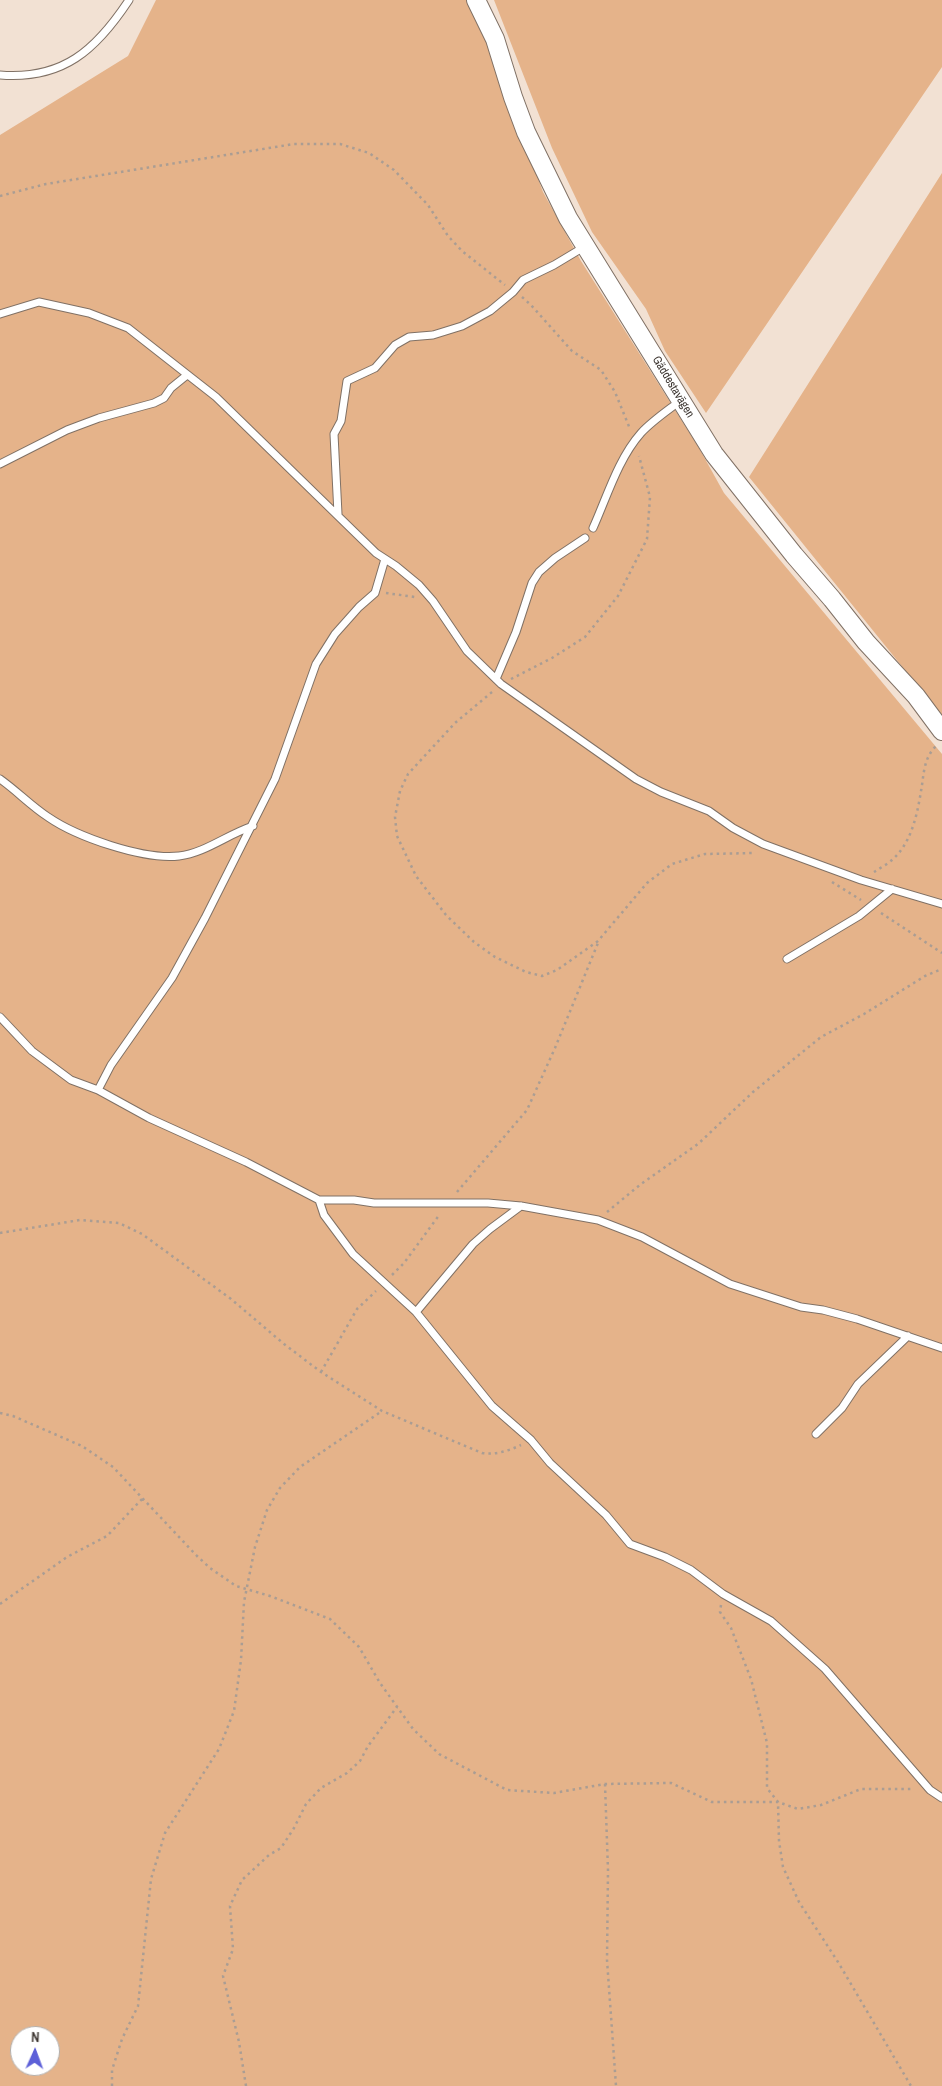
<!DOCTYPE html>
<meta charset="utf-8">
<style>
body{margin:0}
#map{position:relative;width:942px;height:2086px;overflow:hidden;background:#f2e1d3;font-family:"Archivo Narrow",sans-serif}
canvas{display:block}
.north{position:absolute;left:10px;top:2026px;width:50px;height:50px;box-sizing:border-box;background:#fff;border:1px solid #b1afad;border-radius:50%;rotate:2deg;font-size:14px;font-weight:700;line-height:20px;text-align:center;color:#3d3631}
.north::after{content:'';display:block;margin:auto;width:18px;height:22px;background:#5d60d8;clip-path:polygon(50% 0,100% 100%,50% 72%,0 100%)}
</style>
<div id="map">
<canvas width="942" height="2086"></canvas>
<div class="north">N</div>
</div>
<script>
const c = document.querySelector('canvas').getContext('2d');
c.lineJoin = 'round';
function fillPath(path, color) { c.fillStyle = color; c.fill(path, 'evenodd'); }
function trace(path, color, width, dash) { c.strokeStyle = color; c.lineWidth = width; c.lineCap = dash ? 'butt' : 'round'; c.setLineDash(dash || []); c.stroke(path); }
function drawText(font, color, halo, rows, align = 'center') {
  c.font = font + ' "Archivo Narrow",sans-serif'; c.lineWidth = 5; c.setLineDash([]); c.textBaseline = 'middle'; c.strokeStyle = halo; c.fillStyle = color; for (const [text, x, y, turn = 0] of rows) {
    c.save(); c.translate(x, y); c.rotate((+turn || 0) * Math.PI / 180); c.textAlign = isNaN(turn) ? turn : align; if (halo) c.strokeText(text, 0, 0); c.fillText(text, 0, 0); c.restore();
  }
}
fillPath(new Path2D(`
 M156,0H468L488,41L543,192L581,261L699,448L724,493L942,754V2086H0V135L128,56ZM20,2036H50V2066H20Z
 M494,0H942V67L706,413L665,351L646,309L592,232L552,148Z
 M942,173V716L749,477Z`), '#e5b38a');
const service = new Path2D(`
 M0,75C63,80 96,50 129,0
 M0,314L39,302L89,313L128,328L216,397L376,553L396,566L419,585L433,601L467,651L501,684L636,779L661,792L709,811L733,828L763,844L861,880L942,904
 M0,464L67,430L99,418L154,403L164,398L171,388L187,375
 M338,514L334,434L341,421L347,381L375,368L395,345L409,337L433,335L462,326L490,311L513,292L523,280L554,265L584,247
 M593,528C607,497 618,459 641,433C652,421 667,411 680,401
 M496,679L516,632L532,583L539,572L555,558L585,538
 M0,779C17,791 31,806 48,817C77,837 143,860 179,856C205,853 228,834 253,826
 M787,959L859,916L892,889
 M0,1017L32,1051L71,1080L98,1090L149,1118L246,1162L319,1200H354L374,1203H488L521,1206L598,1220L642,1237L730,1284L801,1307L823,1310L857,1319L942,1348
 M98,1090L111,1065L172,978L205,918L275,779L316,664L335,634L359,607L375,593L385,559
 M319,1200L324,1215L353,1254L416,1312L492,1406L531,1440L550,1463L606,1515L630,1544L665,1557L691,1570L723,1594L771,1621L825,1669L930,1790L942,1798
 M416,1312L473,1244L490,1229L521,1206
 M816,1434L842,1408L858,1384L908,1336`);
const tertiary = new Path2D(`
 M476,0L495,39L513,97L526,132L568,218L714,454L794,555L832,599L866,642L916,696L942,731`);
trace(service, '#807165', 9);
trace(tertiary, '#807165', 20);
trace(new Path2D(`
 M0,196L46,184L294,144H340L369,153L394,170L428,205L448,236L462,251L505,285
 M522,297L531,305L572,351L601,370L615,392L630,429
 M386,593L415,597
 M511,679L552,658L585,637L618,596L647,539L650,497L639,456
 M492,692L455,723L408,774L400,791L395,817L397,836L416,876L446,915L474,942L495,957L526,972L542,976L557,970L598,941L647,883L672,864L705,854L755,853
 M874,872C880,868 888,864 893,859C913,841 918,810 922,785C924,770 925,757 936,746
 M832,882L861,900
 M881,913L942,953
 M457,1192L527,1110L555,1048L598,943
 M607,1212L641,1184L698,1144L753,1092L821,1037L864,1014L925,976L942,969
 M0,1233L80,1220L119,1223L142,1234L231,1299L284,1344L321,1372L382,1411L482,1453C496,1455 508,1451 521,1445
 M392,1275L404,1263L440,1214
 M321,1372L357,1309L376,1291
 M0,1413L13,1416L82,1446L113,1467L197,1556L210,1568L236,1586L270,1596L330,1619L359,1647L380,1683L413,1729L439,1754L507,1790L554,1793L605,1784L671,1783L712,1802H778L779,1841L783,1867L799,1902L838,1962L911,2086
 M0,1604L67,1557L107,1536L142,1499
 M721,1605L720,1612L731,1628L751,1679L767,1743V1788L778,1802L798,1809L821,1805L861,1789H913
 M605,1784L608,1870L607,1960L616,2086
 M112,2086V2070L122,2039L138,2006L151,1879L165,1833L219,1749L234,1711L241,1660L244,1602L255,1547L267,1510L280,1488L300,1467L382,1411
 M246,2086L239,2042L223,1976L233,1949L230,1906L242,1880L269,1855L281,1848L294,1828L306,1804L321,1788L347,1773L360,1761L368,1746L397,1707`), '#aa9d93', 2.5, [2.5, 4]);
trace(service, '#fff', 7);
trace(tertiary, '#fff', 18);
drawText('12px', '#3d3631', '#fff', [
 ["Gäddestavägen",673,387,59]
]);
</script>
